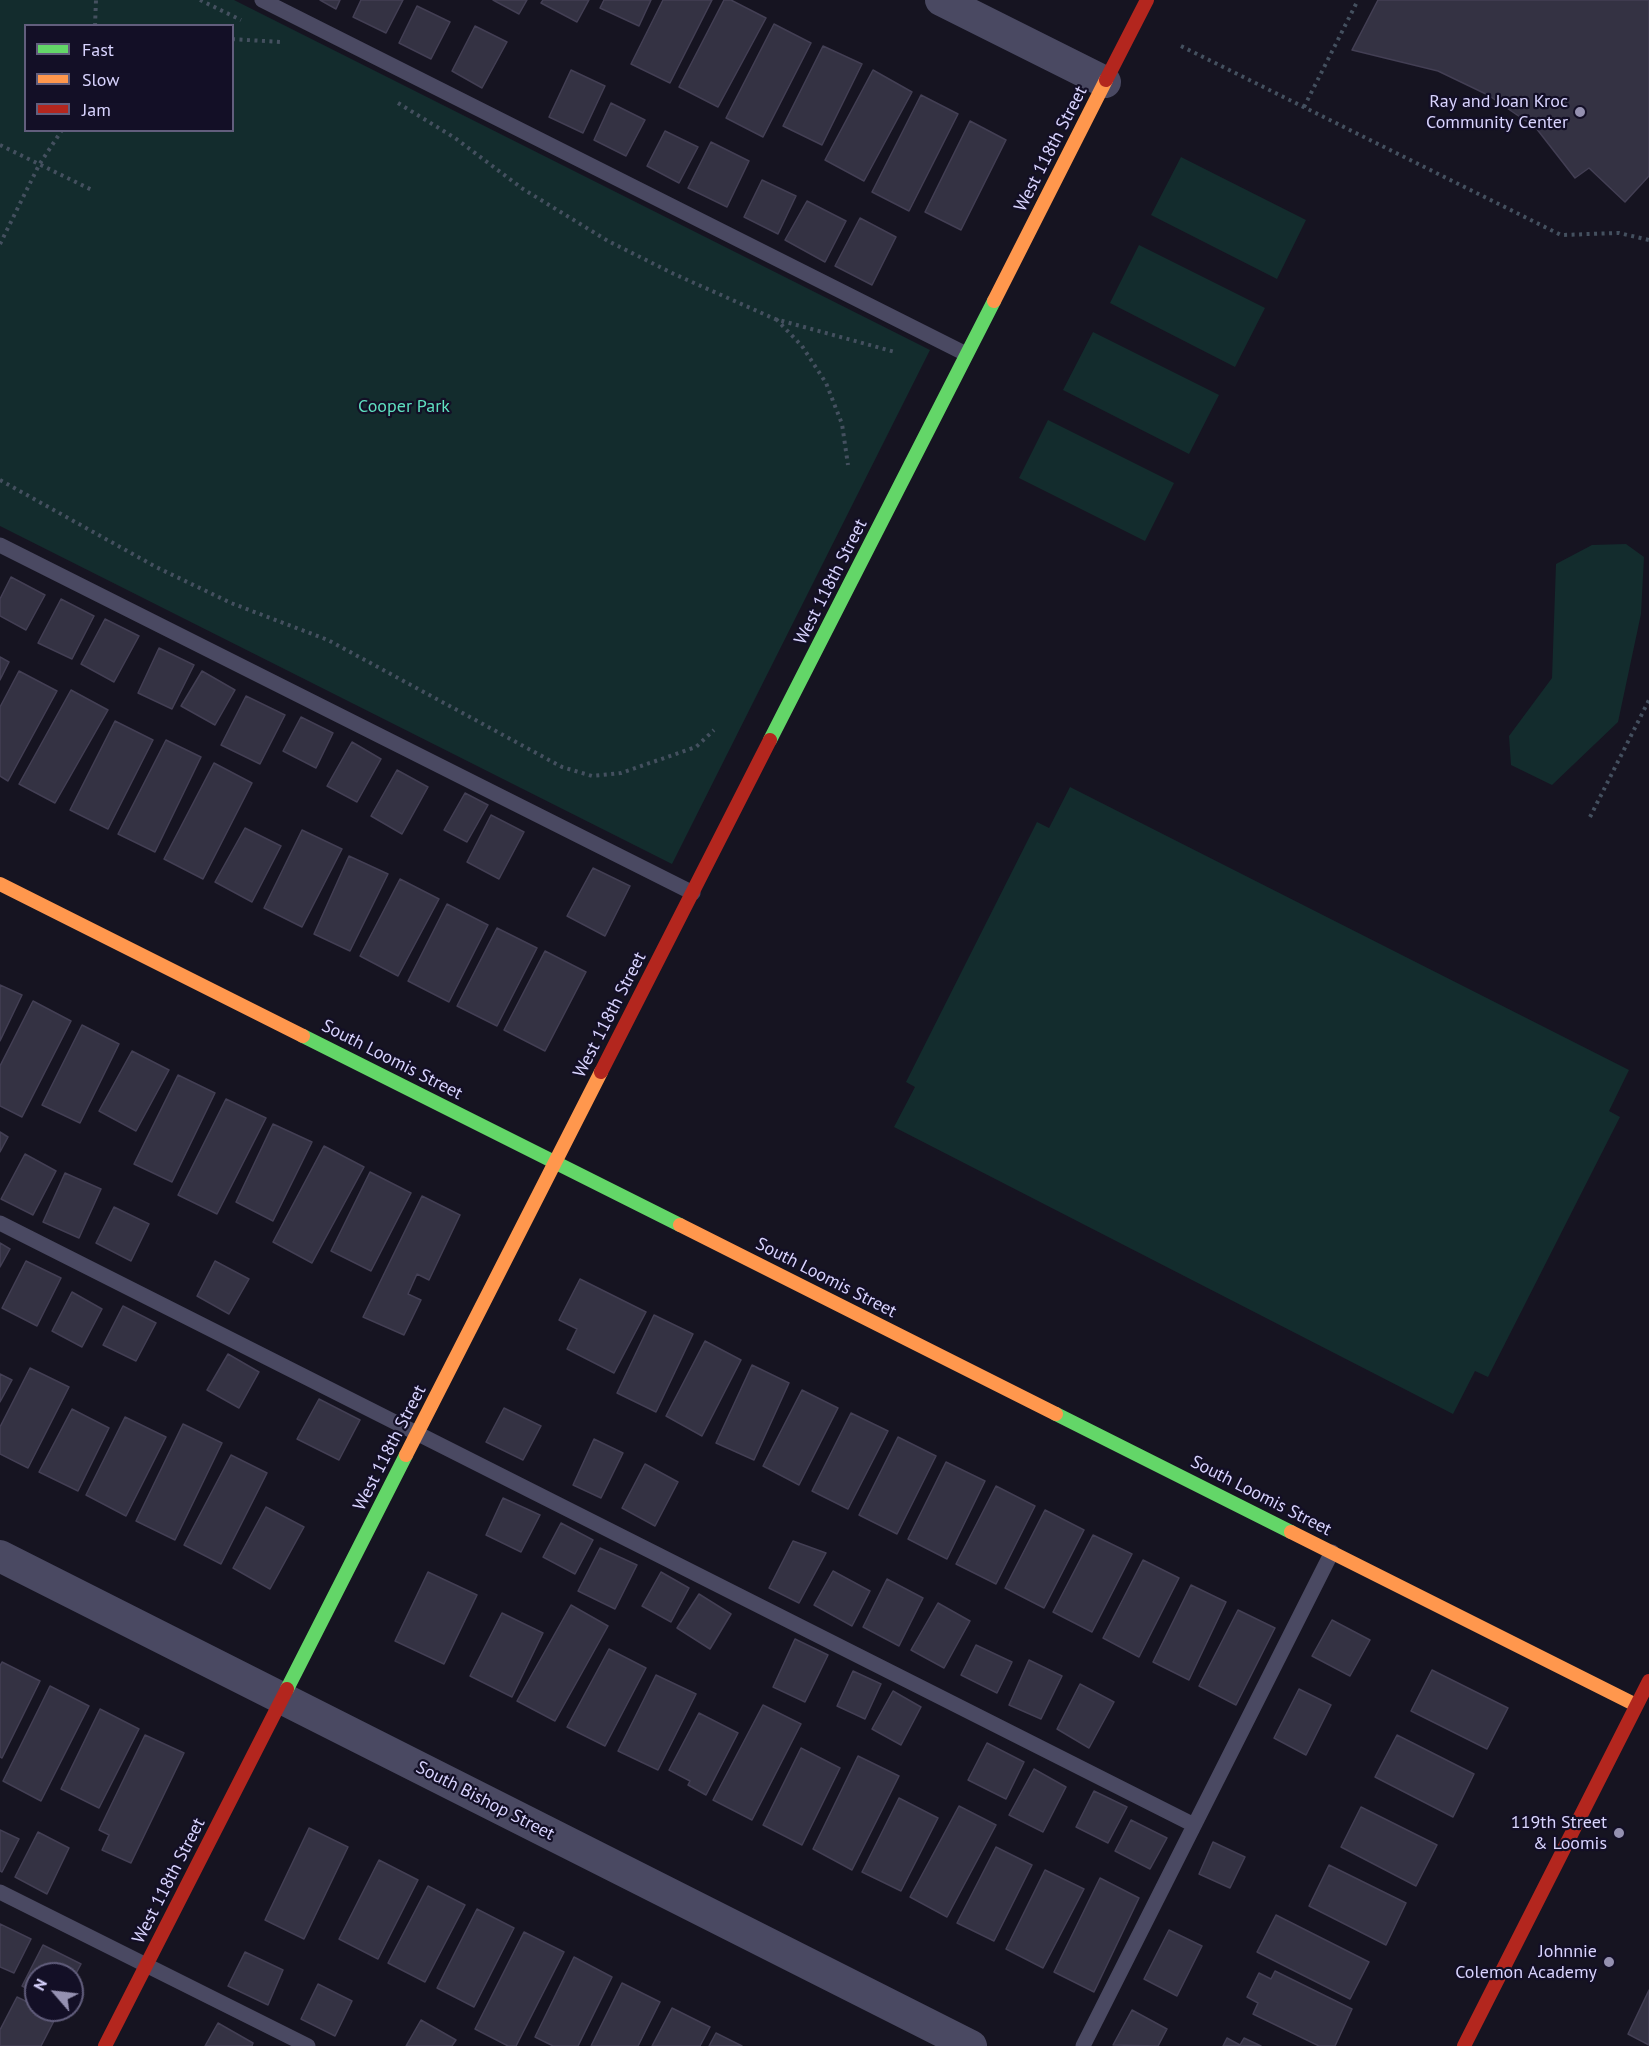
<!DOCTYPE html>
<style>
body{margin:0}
#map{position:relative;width:1649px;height:2046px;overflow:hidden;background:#161421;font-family:"PT Sans",sans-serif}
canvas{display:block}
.legend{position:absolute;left:24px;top:24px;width:210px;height:108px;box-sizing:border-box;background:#130f26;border:2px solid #625e7d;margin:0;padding:8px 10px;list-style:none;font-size:18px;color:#d9d4ff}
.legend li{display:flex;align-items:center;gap:12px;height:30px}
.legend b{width:30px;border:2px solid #625e7d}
.north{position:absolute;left:24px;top:1962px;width:60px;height:60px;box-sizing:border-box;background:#130f26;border:2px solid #625e7d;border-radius:50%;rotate:298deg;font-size:16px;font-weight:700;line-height:24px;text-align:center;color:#d9d4ff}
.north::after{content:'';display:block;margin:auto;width:21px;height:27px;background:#9591b1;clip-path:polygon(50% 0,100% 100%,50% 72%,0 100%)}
</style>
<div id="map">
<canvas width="1649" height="2046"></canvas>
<ul class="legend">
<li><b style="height:8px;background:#63d668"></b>Fast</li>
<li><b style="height:8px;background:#ff974d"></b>Slow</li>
<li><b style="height:8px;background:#b3261e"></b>Jam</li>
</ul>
<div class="north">N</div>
</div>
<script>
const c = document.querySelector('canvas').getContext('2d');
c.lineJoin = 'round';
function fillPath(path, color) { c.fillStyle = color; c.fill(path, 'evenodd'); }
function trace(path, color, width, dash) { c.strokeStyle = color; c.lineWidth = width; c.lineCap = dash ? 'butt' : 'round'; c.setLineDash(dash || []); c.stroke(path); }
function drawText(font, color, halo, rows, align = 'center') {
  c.font = font + ' "PT Sans",sans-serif'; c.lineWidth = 4.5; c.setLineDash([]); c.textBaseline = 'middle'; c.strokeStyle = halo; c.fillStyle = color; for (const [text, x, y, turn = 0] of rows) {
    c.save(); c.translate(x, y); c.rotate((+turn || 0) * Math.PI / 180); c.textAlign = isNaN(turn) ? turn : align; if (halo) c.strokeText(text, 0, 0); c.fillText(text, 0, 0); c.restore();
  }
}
fillPath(new Path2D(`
 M0,0H234L930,350L672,864L0,526ZM26,26H232V130H26Z
 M1181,157L1306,220L1277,279L1151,215Z
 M1139,245L1265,308L1235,367L1110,303Z
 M1093,332L1219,395L1189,454L1063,390Z
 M1048,420L1174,483L1145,541L1019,478Z
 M1626,544L1644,557L1641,614L1618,722L1552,785L1511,765L1509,736L1552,678L1556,564L1592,545Z
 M1070,787L1629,1070L1609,1111L1620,1117L1488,1377L1475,1371L1453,1414L894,1127L915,1087L906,1082L1037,822L1049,828Z`), '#132c2d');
const building = new Path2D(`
 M320,0H340L336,9Z
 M361,0H403L386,33L353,17Z
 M493,0H527L519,14Z
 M543,0H589L577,22L541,3Z
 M604,0H651L639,26L600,8Z
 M663,0H712L670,83L631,64Z
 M724,0H731L766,18L718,107L679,87Z
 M1378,0H1649V176L1625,202L1589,168L1575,178L1536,128L1488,95L1438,71L1352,50Z
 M417,6L450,22L431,59L399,43Z
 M774,24L811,43L763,137L726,118Z
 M475,26L507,42L482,88L452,71Z
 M823,46L862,64L822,145L783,126Z
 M571,70L605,86L583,133L549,117Z
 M873,70L912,92L864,181L825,160Z
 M921,95L958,114L909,211L872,192Z
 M611,103L645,120L626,156L594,140Z
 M970,121L1006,140L961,230L925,212Z
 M665,131L698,147L679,183L647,166Z
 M711,142L749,161L727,207L688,188Z
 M762,180L796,196L778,234L744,217Z
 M807,201L846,221L825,262L785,240Z
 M860,218L896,237L872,285L835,266Z
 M11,577L45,595L26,630L0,616V599Z
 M61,599L94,616L72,659L38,643Z
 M105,619L139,636L114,682L81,664Z
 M159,648L194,665L172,709L138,693Z
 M0,657L9,662L0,680Z
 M19,671L57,691L8,781L0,776V707Z
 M202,671L235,690L215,725L181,706Z
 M71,690L108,710L55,803L19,784Z
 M246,696L285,715L260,764L221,745Z
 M301,717L333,733L316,768L283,751Z
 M115,721L153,740L108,829L70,810Z
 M166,740L201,757L155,852L118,834Z
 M352,742L381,759L357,802L327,786Z
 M214,763L252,783L203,879L164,859Z
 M397,770L428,787L402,834L371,816Z
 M465,793L488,805L467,842L444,830Z
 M491,815L524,832L499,879L467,862Z
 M245,828L281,846L252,902L215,882Z
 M302,830L342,849L302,927L264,908Z
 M349,856L388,874L350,951L314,934Z
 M593,868L630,886L605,936L567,916Z
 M400,879L439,899L398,976L360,956Z
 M447,904L488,925L449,1002L408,981Z
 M497,928L537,948L497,1026L457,1006Z
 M545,951L586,972L545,1051L504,1030Z
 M0,985L22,995L0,1041Z
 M33,1001L71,1021L22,1117L0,1106V1066Z
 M82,1025L119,1044L80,1123L42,1105Z
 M132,1051L169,1070L136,1131L99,1111Z
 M178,1075L215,1093L172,1182L134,1164Z
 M226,1099L266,1118L217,1214L178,1195Z
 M273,1124L312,1142L273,1221L236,1202Z
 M0,1132L8,1137L0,1152Z
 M324,1146L364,1167L312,1263L273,1242Z
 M25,1154L56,1171L33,1215L1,1199Z
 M370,1172L411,1193L371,1271L331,1251Z
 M65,1173L101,1189L79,1238L43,1222Z
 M422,1196L460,1215L429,1280L417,1274L408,1294L421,1300L404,1335L363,1317Z
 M114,1207L149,1224L131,1261L96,1243Z
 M0,1243L10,1249L0,1267Z
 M26,1261L61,1278L37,1326L2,1308Z
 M215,1261L249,1279L229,1314L197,1296Z
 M580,1279L646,1312L614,1373L567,1349L577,1329L559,1320Z
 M72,1292L102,1309L82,1347L52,1331Z
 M123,1306L156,1323L136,1361L103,1345Z
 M654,1315L693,1334L656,1412L617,1393Z
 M705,1341L741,1360L702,1436L666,1416Z
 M228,1354L259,1372L239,1408L207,1390Z
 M752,1365L789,1383L754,1460L716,1443Z
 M30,1368L69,1387L28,1468L0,1454V1427Z
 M0,1374L12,1380L0,1402Z
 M802,1390L838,1408L799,1485L763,1466Z
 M319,1399L360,1420L339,1460L297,1439Z
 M504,1408L541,1426L523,1460L486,1442Z
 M72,1409L109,1428L78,1491L39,1472Z
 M851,1413L888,1431L848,1509L812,1491Z
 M125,1417L166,1437L126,1516L86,1495Z
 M183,1424L222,1443L175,1540L136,1521Z
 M898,1437L936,1456L897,1534L859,1515Z
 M594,1439L623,1453L601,1498L573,1485Z
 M231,1455L267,1473L221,1564L184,1545Z
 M946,1462L985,1481L947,1559L908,1539Z
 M645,1464L678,1482L655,1526L622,1508Z
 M996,1486L1035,1506L996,1584L956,1564Z
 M503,1498L540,1515L521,1552L486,1535Z
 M266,1507L304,1527L270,1589L233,1568Z
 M1045,1510L1084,1530L1044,1608L1005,1588Z
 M561,1523L593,1540L575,1574L543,1557Z
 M1093,1535L1132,1554L1092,1632L1053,1612Z
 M793,1541L826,1553L799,1603L769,1588Z
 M600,1548L637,1565L615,1609L578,1591Z
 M1143,1560L1179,1578L1139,1657L1103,1638Z
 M833,1571L870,1591L852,1626L814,1605Z
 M428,1572L477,1595L444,1664L395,1641Z
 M661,1572L689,1588L671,1622L642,1606Z
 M887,1579L923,1598L899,1646L863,1627Z
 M1191,1585L1226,1602L1189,1680L1153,1662Z
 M699,1594L731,1614L710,1649L677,1628Z
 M938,1603L970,1621L944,1668L911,1650Z
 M571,1605L608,1626L555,1721L517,1701Z
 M1238,1610L1275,1628L1236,1705L1199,1686Z
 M502,1613L543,1633L512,1697L470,1676Z
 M1332,1620L1370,1640L1350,1676L1312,1656Z
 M795,1639L828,1655L805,1702L773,1687Z
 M976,1645L1012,1662L997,1693L961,1675Z
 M609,1649L646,1668L605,1746L567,1727Z
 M1029,1660L1062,1676L1041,1719L1009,1705Z
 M2,1662L40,1681L2,1758L0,1757V1666Z
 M1432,1670L1508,1708L1487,1749L1411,1711Z
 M853,1671L881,1684L865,1719L837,1706Z
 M656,1675L696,1694L658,1770L618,1751Z
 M1080,1684L1114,1702L1089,1748L1057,1729Z
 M50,1686L89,1706L41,1801L3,1781Z
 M1299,1689L1331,1705L1306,1755L1274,1738Z
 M893,1691L921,1707L901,1745L872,1729Z
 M763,1705L801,1724L752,1820L713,1800Z
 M100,1709L139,1729L99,1808L61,1789Z
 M699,1713L738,1733L706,1795L688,1785L690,1781L669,1770Z
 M145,1735L184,1753L131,1863L102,1850L109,1835L99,1830Z
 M1397,1735L1474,1774L1453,1817L1375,1777Z
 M987,1743L1024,1762L1006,1799L968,1780Z
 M801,1748L840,1768L802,1845L763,1825Z
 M858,1756L899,1776L852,1870L813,1849Z
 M1034,1769L1066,1787L1043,1832L1009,1815Z
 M1094,1791L1127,1807L1108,1843L1076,1827Z
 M899,1798L938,1818L901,1891L862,1872Z
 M959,1806L996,1825L947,1917L910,1897Z
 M1361,1807L1437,1845L1416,1886L1341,1847Z
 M1131,1820L1167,1838L1150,1869L1115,1851Z
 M309,1828L348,1847L304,1939L265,1920Z
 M0,1830L19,1839L2,1872L0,1871Z
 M38,1832L69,1848L47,1894L15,1877Z
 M1213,1842L1245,1857L1230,1888L1199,1874Z
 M996,1847L1032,1865L994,1941L957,1923Z
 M379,1860L418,1880L378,1959L339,1939Z
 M1329,1865L1406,1903L1386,1945L1309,1906Z
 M1045,1870L1084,1889L1043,1968L1006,1949Z
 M1100,1878L1139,1898L1094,1992L1054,1972Z
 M428,1886L465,1905L425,1982L388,1963Z
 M477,1909L514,1928L474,2007L437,1988Z
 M1276,1915L1369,1962L1350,1999L1257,1952Z
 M0,1924L31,1939L14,1973L0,1967Z
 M1169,1930L1202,1946L1177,1996L1144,1979Z
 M524,1932L564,1952L516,2046H508L475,2029Z
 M43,1945L81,1964L72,1981V1974H36V1993L22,1986Z
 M245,1952L283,1970L268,2005L228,1986Z
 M574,1957L612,1977L578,2046H553L535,2037Z
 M1275,1971L1352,2009L1335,2046H1319L1253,2014L1258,2003L1247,1997L1259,1973L1271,1979Z
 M622,1983L660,2002L638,2046H591Z
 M318,1984L352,2001L335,2036L301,2019Z
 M1649,1990V2045L1628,2034Z
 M17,1997L36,2006V2010H43L56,2017L41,2046H0V2030Z
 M672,2008L710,2027L700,2046H652Z
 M1132,2010L1167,2029L1158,2046L1113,2045Z
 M421,2020L456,2040L452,2046H406Z
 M218,2023L253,2043L252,2046H205Z
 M716,2033L742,2046H709Z
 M1227,2038L1240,2045L1244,2038L1261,2046H1223Z`);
fillPath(building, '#343243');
trace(building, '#433f54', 1.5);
trace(new Path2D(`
 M200,0L241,20
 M95,26L96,0
 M232,39L280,42
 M1181,46L1561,235L1619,233L1649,240
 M398,103L455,138L523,189L608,241L674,274L775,319L895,352
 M1304,107L1358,0
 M0,145L92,190
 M0,244L39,165L62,130
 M776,319L802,346L826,383L842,424L848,465
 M0,480L156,567L231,603L328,640L562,767L592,776L621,773L696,747L714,730
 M1590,817L1649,700`), '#44505f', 4, [3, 4.5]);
trace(new Path2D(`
 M262,0L966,354
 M0,545L693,893
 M0,1223L1194,1825
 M0,1892L308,2046
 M1083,2046L1332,1552`), '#4a4962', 15);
trace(new Path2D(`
 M941,0L1105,82
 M0,1556L971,2046`), '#4a4962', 32);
trace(new Path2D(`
 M770,740L994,301
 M303,1036L680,1225
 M1056,1414L1291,1532
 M287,1689L406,1455`), '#63d668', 14);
trace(new Path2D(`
 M994,301L1106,80
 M0,884L303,1036
 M680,1225L1056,1414
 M406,1455L601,1072
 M1291,1532L1636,1705`), '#ff974d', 14);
trace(new Path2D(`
 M1106,80L1147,0
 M601,1072L770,740
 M105,2046L287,1689
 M1464,2046L1649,1681`), '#b3261e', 14);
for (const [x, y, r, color] of [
 [1580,112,6,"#9591b1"],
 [1619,1833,6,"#9591b1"],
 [1609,1962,6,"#9591b1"]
]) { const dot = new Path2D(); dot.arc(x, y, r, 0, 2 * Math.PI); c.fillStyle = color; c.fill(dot); trace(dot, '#130f26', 2); }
drawText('18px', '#d9d4ff', '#130f26', [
 ["Ray and Joan Kroc",1568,102],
 ["Community Center",1568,123],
 ["119th Street",1607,1823],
 ["& Loomis",1607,1844],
 ["Johnnie",1597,1952],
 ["Colemon Academy",1597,1973]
], 'right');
drawText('18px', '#d9d4ff', '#130f26', [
 ["West 118th Street",1051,149,-63],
 ["West 118th Street",831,582,-63],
 ["West 118th Street",610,1015,-63],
 ["South Loomis Street",392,1060,27],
 ["South Loomis Street",826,1278,27],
 ["West 118th Street",390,1448,-63],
 ["South Loomis Street",1261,1496,27],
 ["South Bishop Street",485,1801,27],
 ["West 118th Street",169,1881,-63]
]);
drawText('18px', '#5fe0c0', '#130f26', [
 ["Cooper Park",404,407]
]);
</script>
